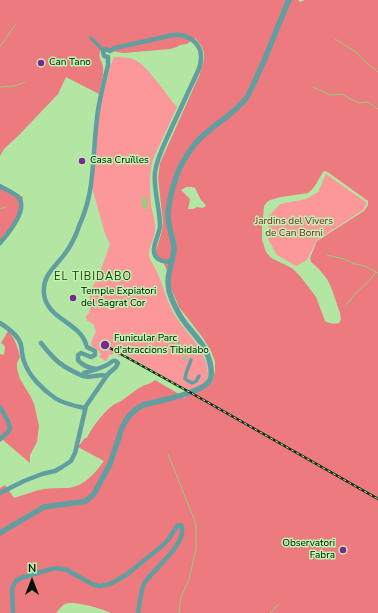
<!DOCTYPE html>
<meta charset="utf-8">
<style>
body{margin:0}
#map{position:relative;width:378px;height:613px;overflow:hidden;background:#b2e6a2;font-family:"Nunito Sans",sans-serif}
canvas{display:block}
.north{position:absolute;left:12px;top:561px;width:40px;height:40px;-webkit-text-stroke:3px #bff3af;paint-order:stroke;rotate:0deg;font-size:11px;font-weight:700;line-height:16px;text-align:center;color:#011000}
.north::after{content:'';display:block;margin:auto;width:14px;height:18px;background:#011000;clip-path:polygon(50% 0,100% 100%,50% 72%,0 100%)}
</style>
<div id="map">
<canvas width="378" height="613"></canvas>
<div class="north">N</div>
</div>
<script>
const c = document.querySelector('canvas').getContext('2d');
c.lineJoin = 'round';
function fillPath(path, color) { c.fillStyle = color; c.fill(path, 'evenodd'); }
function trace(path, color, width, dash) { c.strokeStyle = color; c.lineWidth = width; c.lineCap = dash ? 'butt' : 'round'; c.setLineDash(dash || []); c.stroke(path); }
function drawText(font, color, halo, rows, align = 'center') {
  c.font = font + ' "Nunito Sans",sans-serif'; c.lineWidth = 3; c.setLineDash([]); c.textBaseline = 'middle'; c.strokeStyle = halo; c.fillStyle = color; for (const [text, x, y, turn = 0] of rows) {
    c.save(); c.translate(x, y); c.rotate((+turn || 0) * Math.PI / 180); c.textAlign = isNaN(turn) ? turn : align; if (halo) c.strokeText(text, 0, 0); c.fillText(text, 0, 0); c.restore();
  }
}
fillPath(new Path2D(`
 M114,57C121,57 129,57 135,60C148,66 167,96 177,107L153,159C149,172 150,191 151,205C152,212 155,219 155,226C155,229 155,232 154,235C153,242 148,248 149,256C150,261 155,267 157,272C163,285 166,299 173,312C186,335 209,349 208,378C204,384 196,388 190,391L123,353L120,357L114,353L112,355L110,354L106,361L99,357L101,354L99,352V351L92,346L91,343L96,331L93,324L88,321H87L86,316C93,312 89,301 90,293C90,288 95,284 97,279C102,267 106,256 110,244L105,234L91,184L96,128L103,95L110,67Z
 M326,174L367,203L363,210L317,240L307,260L296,266L277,255L268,239L269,216L280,204L306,199L318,192Z`), '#fc979a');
fillPath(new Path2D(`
 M0,0H298L300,2L305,0H378V613H111C103,609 73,600 65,604C61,606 59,610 56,613H0V488L5,485L14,498C24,495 34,491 44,489C52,488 60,488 68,488C85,486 95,473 104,461L78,447L85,438H87C92,427 105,410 115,404C117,403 119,402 121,401C127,397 134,391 141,387C146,384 149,385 155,380L179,394L184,398L208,386L213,381L215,370V362L211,351L203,338L179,307L171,288L170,277L162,260L157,256L156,251L162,231L163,222L158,178L160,163L199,76C205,60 208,51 195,38L187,44L180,45L177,47L170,49L123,53L102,49C96,55 102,60 103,67C104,76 100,86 99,94L66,77L58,94L19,135L4,149L0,156ZM325,171L329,173L368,201V205L364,211L317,241L310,258L311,262L318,268L327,279L331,287L340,313L341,319L339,323C335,324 329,324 325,321L316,297L300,276L292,268L271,258L266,252L262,240V227L264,206L267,202L270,200L281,197L308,193C315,188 318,180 323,172ZM186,187H192L195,188L201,200L205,204L206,206L203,208L197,207L193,209H188L190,199L181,190Z
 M0,184L23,197C22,218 12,230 0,245Z
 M8,331C15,338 18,348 20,357L17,363V369L20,379L31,397L34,404L39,426L37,442L30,455V463L3,440L0,442V354L4,355L5,348L4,345L1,343Z`), '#ec7a7f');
trace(new Path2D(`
 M335,39L356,52L362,59L378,72
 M0,47L15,25
 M0,87L15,86L25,82
 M313,87L328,94L332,95L342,94L358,103L368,102L378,109
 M0,209L6,207
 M327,255L344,259L355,264L365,266L378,273
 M346,305L355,294L372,278L375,273
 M168,454L196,524V549L189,579L181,597L179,613
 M270,613L279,604`), '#8ed378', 1);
trace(new Path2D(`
 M144,199L145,207`), '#8ed378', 4.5);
trace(new Path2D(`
 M178,341L185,358L191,360`), '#97c68a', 3.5, [3.5, 2]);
trace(new Path2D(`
 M91,38L104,51
 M191,360C189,366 185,374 185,379L192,383L196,381L199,376`), '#619ea0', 3.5);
trace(new Path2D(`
 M110,51L115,48L173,35C187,33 202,43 201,58C201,63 200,67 198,71C189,90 180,110 171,129C165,143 157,157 155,172C153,190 160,208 160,226C159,237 149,250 157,258C161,262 166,262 172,261
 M108,57L104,56L103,52L106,49L110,51
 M0,186C6,190 15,193 19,198C28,210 7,235 0,243
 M0,323C8,328 19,336 21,345C22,350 22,356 24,361C28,375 43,390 55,398C64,404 75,406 85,408
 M86,344C79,322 47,319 44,294C42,276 54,268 64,255C70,247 76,236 79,226C84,215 88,202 90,191C94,167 94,142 97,118C99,100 104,82 108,65V57
 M87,347L95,351V355L91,357L81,353L78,355V360C82,365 89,368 96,369
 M83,376C91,379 99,373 106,376
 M0,407L8,421L10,429L7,433L0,439
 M0,493L24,481L42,474L55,471L62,467L71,461L75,453L86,406L108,374L116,367L118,363L116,361H113L107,365L100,368L84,373L83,376C62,367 55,361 41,343
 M13,613L12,588L16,581L21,578L51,569L57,568L67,570L92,584L99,586L110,584L126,575L162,546L168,540L177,526L181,525C189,542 154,569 145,582C140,591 140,603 138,613`), '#619ea0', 4.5);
trace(new Path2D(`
 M0,533L44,507L81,502L86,501L94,494L110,464L122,428C126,418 133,410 143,405C158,401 203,393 210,380C212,377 211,372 211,368C207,341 189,333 178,312C170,297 165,285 170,269C171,262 174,255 174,248C173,236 167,225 168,212C172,180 184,149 211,129C223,119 238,110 247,97C252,88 256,79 260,70C270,47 279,23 289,0`), '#619ea0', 5.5);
const rail = new Path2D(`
 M108,347L193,394L378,499`);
trace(rail, '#142711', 2.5);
trace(rail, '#bff3af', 1, [3]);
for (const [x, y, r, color] of [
 [41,63,4,"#7d2694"],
 [82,161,4,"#7d2694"],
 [73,298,4,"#7d2694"],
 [105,345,5,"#7d2694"],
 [343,550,4,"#7d2694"]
]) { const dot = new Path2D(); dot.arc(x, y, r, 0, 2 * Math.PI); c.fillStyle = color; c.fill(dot); trace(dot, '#bff3af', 1.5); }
drawText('10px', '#011000', '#bff3af', [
 ["Can Tano",49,63],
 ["Casa Cruïlles",90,161],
 ["Temple Expiatori",81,292],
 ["del Sagrat Cor",81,304],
 ["Funicular Parc",114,339],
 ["d'atraccions Tibidabo",114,351],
 ["Observatori",335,544,"right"],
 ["Fabra",335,556,"right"]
], 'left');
drawText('10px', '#831d2b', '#bff3af', [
 ["Jardins del Vivers",294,222],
 ["de Can Borni",294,234]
]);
c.letterSpacing = '1px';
drawText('11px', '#153807', '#bff3af', [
 ["EL TIBIDABO",93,277]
]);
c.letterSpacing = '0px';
</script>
